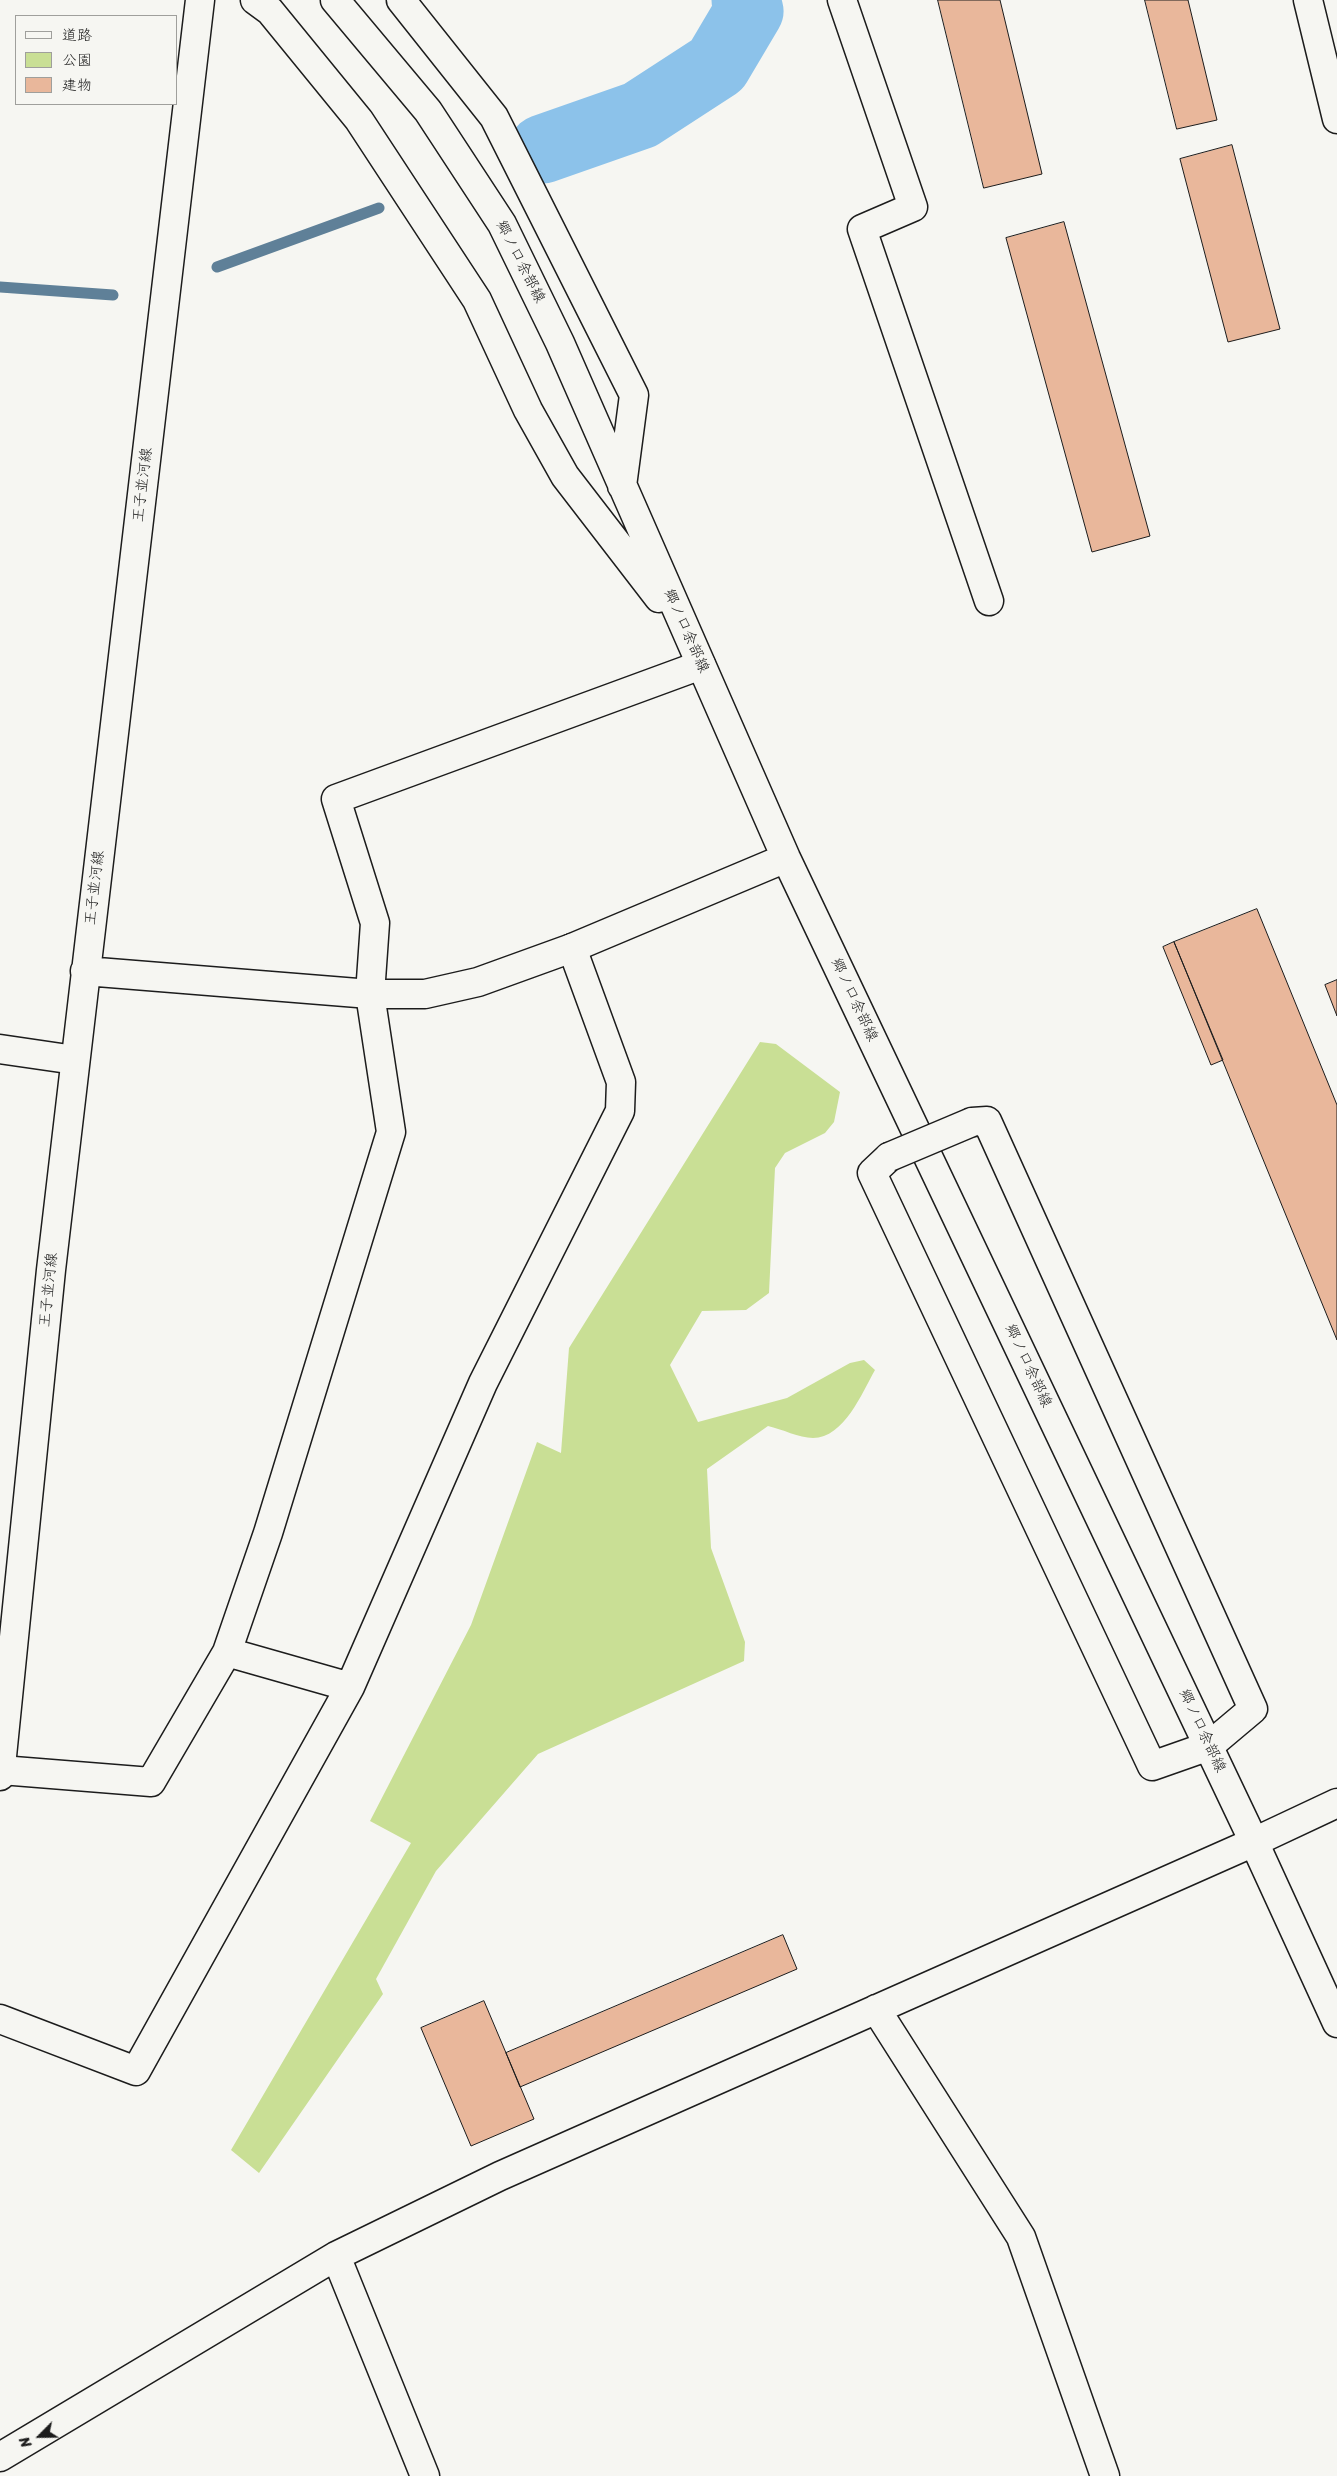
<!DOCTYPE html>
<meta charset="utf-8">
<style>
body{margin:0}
#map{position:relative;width:1337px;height:2476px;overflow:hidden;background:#f6f6f2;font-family:Sriracha,"Klee One",sans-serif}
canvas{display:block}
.legend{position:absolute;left:15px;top:15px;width:162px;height:90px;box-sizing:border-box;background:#f6f6f2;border:1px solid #9f9f9c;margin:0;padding:6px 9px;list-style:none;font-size:15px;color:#1c1c1c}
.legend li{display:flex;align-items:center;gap:10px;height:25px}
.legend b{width:25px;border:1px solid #9f9f9c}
.north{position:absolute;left:15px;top:2411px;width:50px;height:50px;-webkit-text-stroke:4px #f6f6f2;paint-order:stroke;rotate:247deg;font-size:14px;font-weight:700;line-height:20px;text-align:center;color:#1c1c1c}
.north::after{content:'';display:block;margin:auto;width:18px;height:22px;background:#1c1c1c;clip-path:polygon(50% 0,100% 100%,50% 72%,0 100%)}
</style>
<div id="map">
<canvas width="1337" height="2476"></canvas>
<ul class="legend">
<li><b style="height:6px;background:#f6f6f2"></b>道路</li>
<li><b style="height:14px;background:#c9df95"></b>公園</li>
<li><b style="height:14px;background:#e9b79b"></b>建物</li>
</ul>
<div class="north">N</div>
</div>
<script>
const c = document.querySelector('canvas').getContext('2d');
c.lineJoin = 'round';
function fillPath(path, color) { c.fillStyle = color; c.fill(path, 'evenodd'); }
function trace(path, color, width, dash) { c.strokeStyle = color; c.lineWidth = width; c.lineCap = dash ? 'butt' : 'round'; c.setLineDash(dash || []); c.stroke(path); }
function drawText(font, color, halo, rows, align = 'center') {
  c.font = font + ' Sriracha,"Klee One",sans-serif'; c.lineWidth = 4.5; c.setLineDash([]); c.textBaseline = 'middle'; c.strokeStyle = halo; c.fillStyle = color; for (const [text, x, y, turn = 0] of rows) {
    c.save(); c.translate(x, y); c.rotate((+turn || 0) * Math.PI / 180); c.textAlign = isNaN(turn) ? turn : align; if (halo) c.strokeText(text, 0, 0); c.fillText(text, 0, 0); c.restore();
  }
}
fillPath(new Path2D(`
 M760,1042L776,1044L840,1092L834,1122L825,1133L785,1153L775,1168L769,1293L746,1310L702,1311L670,1365L698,1422L787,1398L850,1363L864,1360L875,1370C862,1393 844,1438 813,1438C799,1438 782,1429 768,1426L707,1469L711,1548L745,1642L744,1661L538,1754L436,1871L376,1979L383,1994L259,2173L231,2150L411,1843L370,1821L471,1625L537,1442L561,1453L569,1348Z`), '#c9df95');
trace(new Path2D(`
 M217,267L379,208
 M0,287L113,295`), '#5f8098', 11);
trace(new Path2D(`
 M543,149L640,115L717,65L749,11L746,0`), '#8cc2ea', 69);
const building = new Path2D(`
 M938,0H1000L1042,174L984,188Z
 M1145,0H1188L1217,120L1177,129Z
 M1232,145L1280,329L1228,342L1180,159Z
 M1064,222L1150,536L1092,552L1006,238Z
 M1257,909L1337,1105V1340L1174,942Z
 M1174,942L1223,1060L1211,1065L1163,947Z
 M1337,980V1016L1325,985Z
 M783,1935L797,1969L520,2087L506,2053Z
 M484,2001L534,2119L471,2146L421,2028Z`);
fillPath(building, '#e9b79b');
trace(building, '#1c1c1c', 1);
const street = new Path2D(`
 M842,0L913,207L862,229L989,601
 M1308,0L1337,119
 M0,1049L75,1060
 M889,1157L872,1173L1152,1766L1209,1746L1253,1709L987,1121L972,1122
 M227,1652L268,1533L391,1132L370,994L375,923L336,799L701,665
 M1,1770L151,1782L227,1652L350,1687L483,1383L620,1111L621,1082L572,948
 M876,2009L1021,2237L1105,2476
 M0,2019L136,2071L350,1687
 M336,2256L425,2476
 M0,2457L336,2256L500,2176L1254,1842L1337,1803`);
const secondary = new Path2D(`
 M255,0L270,11L359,120L477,300L528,410L565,476L659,598
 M335,0L428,111L502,224L560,343L786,858L1254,1842L1337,2023
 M401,0L494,117L634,395L622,486
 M85,971L370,994H425L478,982L572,948L786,858
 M0,1776L51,1270L200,0`);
trace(street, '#1c1c1c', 31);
trace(secondary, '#1c1c1c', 31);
trace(street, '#f6f6f2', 28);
trace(secondary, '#f6f6f2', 28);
const streetBridge = new Path2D(`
 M889,1157L972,1122`);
trace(streetBridge, '#1c1c1c', 31, []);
trace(streetBridge, '#f6f6f2', 28);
drawText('15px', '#1c1c1c', '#f6f6f2', [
 ["郷ノ口余部線",520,262,63],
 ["王子並河線",143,485,-83],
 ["郷ノ口余部線",686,631,66],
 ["王子並河線",95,888,-83],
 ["郷ノ口余部線",854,1000,65],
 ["王子並河線",49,1290,-84],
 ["郷ノ口余部線",1028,1366,65],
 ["郷ノ口余部線",1202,1731,65]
]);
</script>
